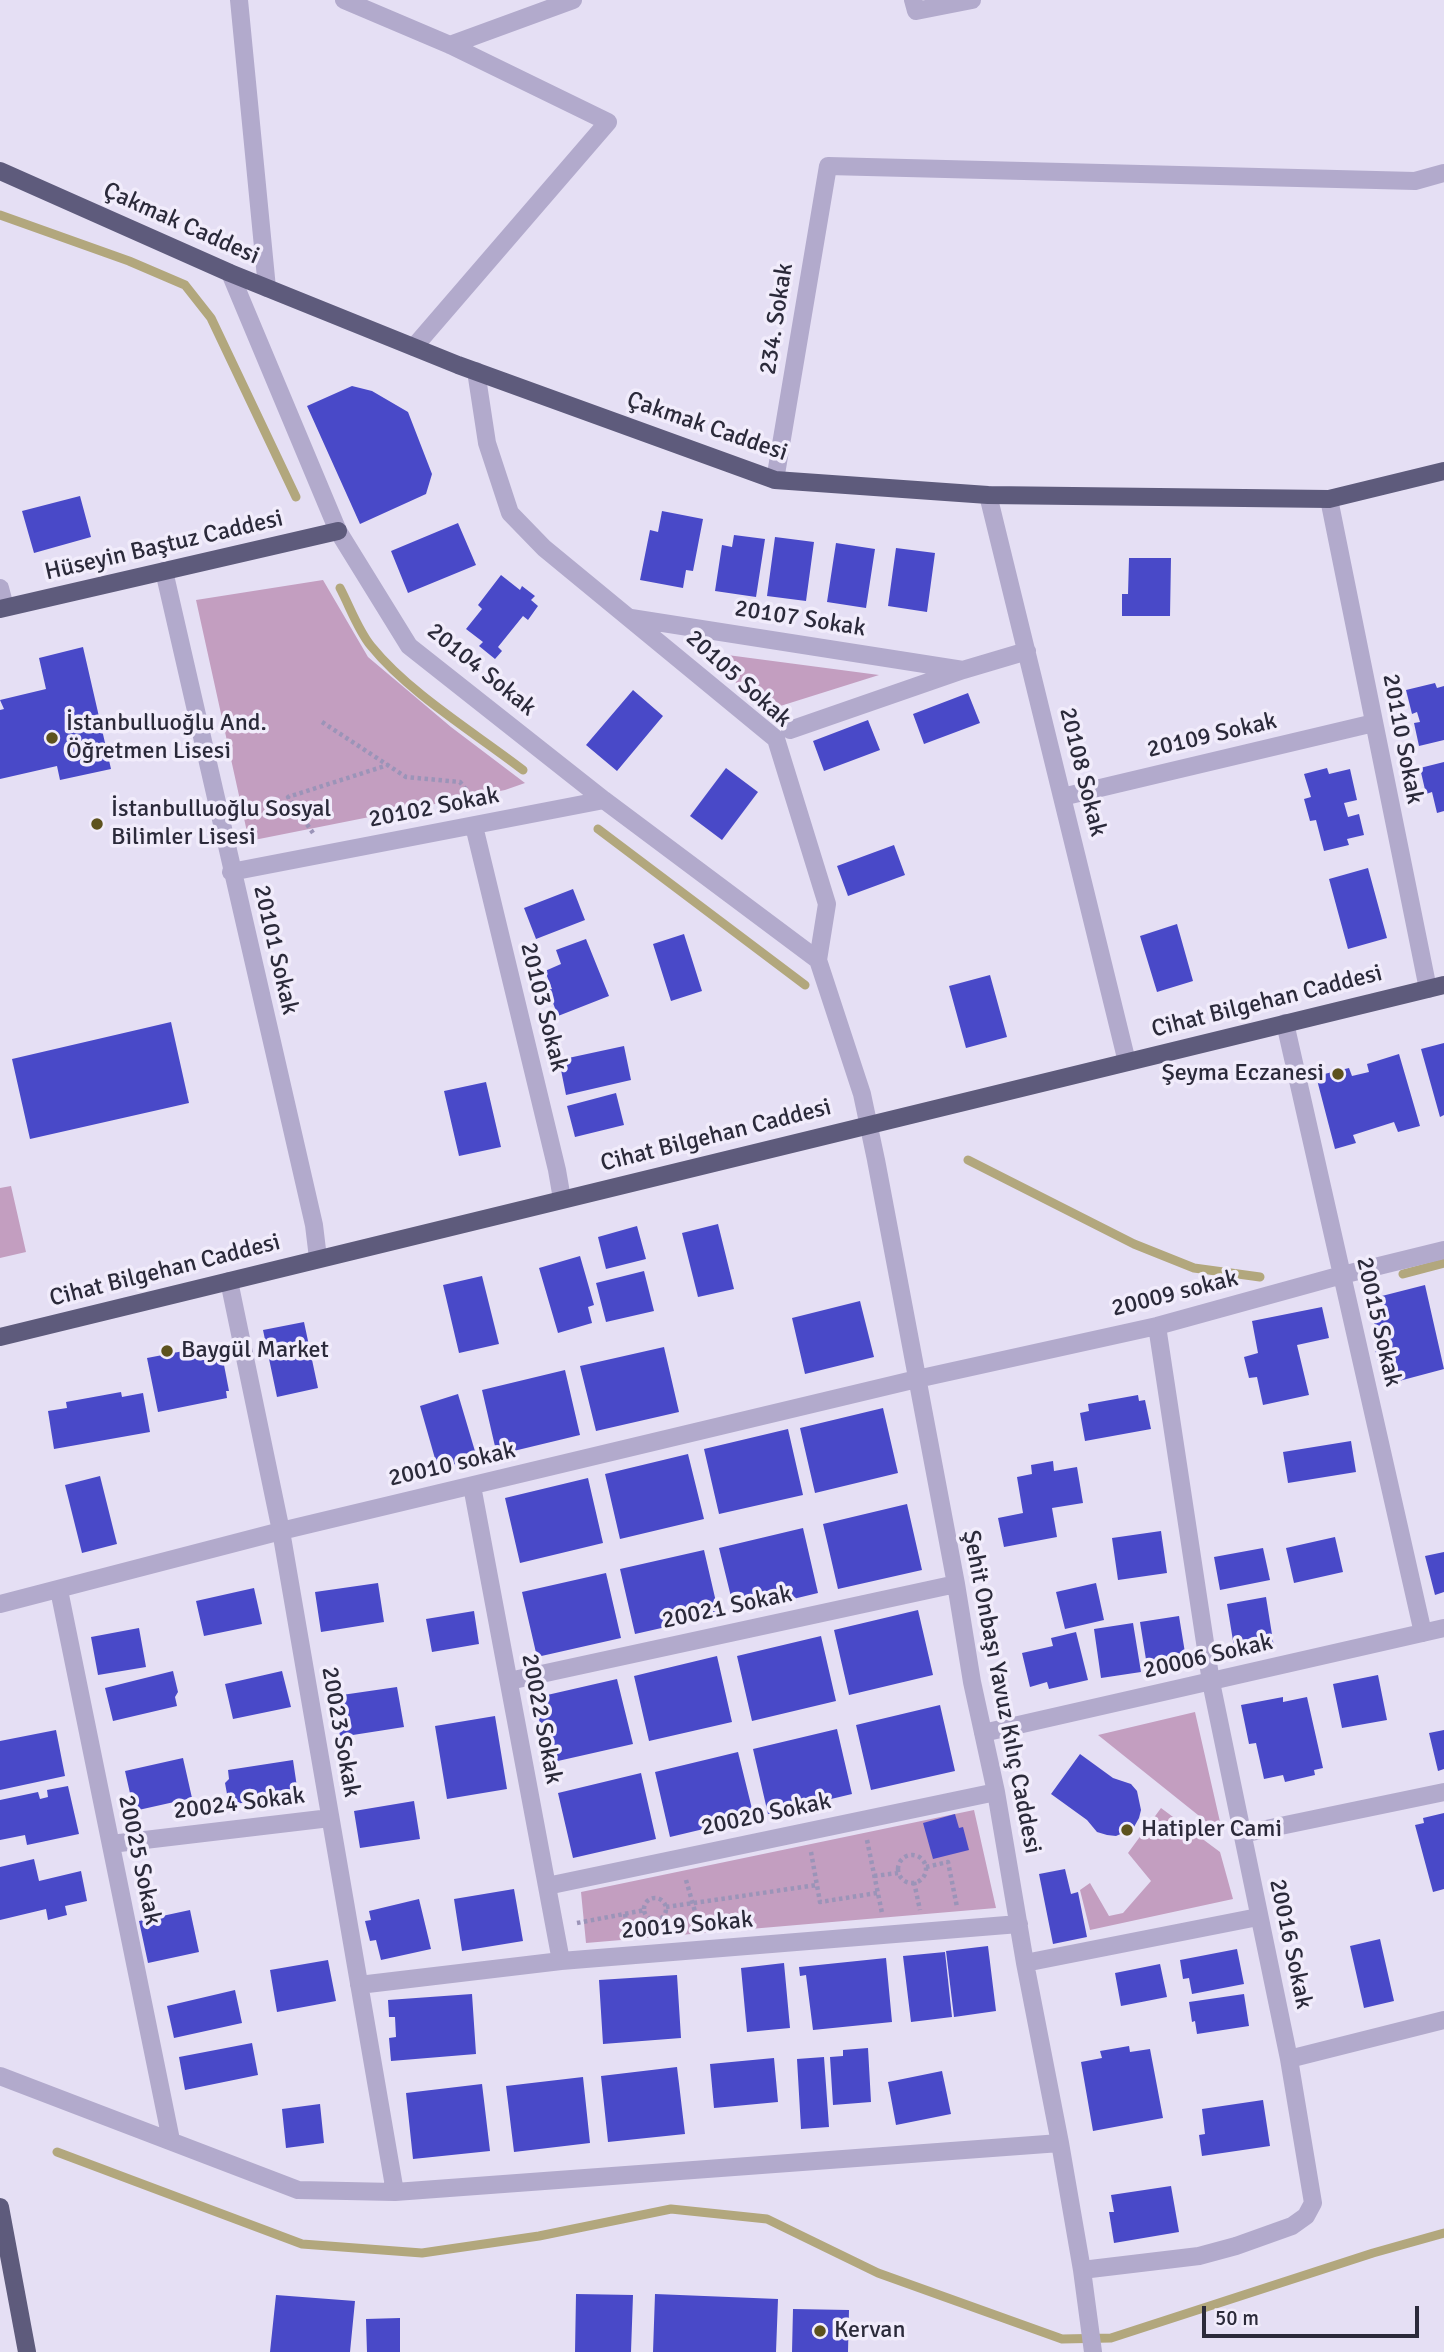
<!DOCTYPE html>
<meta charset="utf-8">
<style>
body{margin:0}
#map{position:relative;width:1444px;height:2352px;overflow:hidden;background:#e5dff4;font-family:Signika,sans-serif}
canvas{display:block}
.scale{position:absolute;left:1202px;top:2306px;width:217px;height:32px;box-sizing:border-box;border:4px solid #2b2a3a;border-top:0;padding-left:9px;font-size:21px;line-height:24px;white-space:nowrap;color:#2b2a3a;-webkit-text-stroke:5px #f1ecfb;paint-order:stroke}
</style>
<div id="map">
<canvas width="1444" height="2352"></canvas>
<div class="scale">50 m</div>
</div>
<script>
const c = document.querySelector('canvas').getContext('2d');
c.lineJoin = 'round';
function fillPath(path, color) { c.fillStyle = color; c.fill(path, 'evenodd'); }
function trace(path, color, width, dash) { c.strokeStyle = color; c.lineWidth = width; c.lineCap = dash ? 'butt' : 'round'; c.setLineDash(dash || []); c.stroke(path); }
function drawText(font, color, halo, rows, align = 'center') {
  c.font = font + ' Signika,sans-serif'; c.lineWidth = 7; c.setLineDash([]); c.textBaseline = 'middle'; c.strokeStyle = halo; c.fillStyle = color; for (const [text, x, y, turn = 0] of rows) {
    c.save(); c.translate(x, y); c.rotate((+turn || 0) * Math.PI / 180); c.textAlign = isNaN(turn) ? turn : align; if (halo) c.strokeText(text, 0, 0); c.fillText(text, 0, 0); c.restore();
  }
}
fillPath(new Path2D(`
 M323,580L368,657L451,727L525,783L505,790L249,841L196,600Z
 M697,651L879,675L774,708L766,707Z
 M11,1186L26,1252L0,1258V1188Z
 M1195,1712L1223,1835L1098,1735Z
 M1161,1808L1220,1852L1233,1899L1090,1930L1080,1890L1090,1883L1109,1916L1123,1913L1151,1881L1128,1853Z
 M974,1810L996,1908L586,1943L581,1892Z`), '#c39ec0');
trace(new Path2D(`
 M0,215L129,261L185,285L211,318L296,497
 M340,588C350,607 358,630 371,646C409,693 475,733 523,770
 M598,829L805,985
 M968,1160L1134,1244L1194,1268L1260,1277
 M1403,1274L1444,1263
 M57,2152L302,2244L422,2253L539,2236L671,2209L767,2219L878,2273L1062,2339L1111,2338L1373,2253L1444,2233`), '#b2a77d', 9);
fillPath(new Path2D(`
 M352,386L372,391L408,412L432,474L426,494L360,524L307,406Z
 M80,496L91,537L34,553L22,511Z
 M662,511L703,519L693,571L686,570L683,588L640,580L650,530L658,532Z
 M458,523L476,565L408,593L391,551Z
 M734,535L765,539L756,597L715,591L722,545L732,547Z
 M775,537L814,542L806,601L767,596Z
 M836,543L875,549L866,608L827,602Z
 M896,548L935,553L927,612L888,606Z
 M1129,558H1171L1170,616H1122V594H1128Z
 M501,575L520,590L522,586L535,596L531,600L538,606L528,620L523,616L498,647L502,651L495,659L479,646L483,642L466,629L482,609L478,605Z
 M83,647L111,769L60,780L57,766L0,779V710L4,709L0,700L46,689L39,658Z
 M1435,683L1437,688L1444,686V740L1419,746L1414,723L1420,722L1417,712L1412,714L1406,690Z
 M633,690L663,716L617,771L586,745Z
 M968,693L980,723L924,744L913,714Z
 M868,720L880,750L824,771L813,741Z
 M1444,762V811L1437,813L1432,792L1426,794L1420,768Z
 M726,768L758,792L722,840L690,816Z
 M1327,768L1329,774L1350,769L1357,800L1344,803L1348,817L1359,814L1364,835L1347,839L1349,845L1324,851L1316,820L1310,821L1304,799L1311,797L1304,774Z
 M894,845L905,875L848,896L837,866Z
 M1368,868L1387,938L1348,949L1329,879Z
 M573,889L585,920L536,939L524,908Z
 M1177,924L1193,981L1157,992L1140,936Z
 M684,934L702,991L671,1001L653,944Z
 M586,939L609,996L558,1016L548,990L552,989L545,971L561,964L556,950Z
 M990,975L1007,1037L966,1048L949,986Z
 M171,1022L189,1103L30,1139L12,1059Z
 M1444,1043V1115L1440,1117L1421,1049Z
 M624,1046L631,1080L566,1095L559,1060Z
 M1399,1054L1420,1126L1398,1132L1394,1122L1353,1135L1356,1143L1335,1149L1316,1076L1349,1068L1352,1076L1369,1072L1367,1064Z
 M486,1082L501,1147L459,1156L444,1091Z
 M616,1093L624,1125L575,1137L567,1106Z
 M718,1224L734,1289L698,1297L682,1233Z
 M637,1226L646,1259L606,1269L598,1237Z
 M580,1256L594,1305L588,1307L592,1323L558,1333L539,1268Z
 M644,1271L654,1311L606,1322L596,1283Z
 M482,1276L499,1344L459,1353L443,1285Z
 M1425,1285L1444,1369L1384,1385L1375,1349L1380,1348L1374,1322L1379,1320L1374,1298Z
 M860,1301L874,1357L805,1374L792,1318Z
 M1322,1307L1329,1338L1297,1345L1309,1395L1263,1405L1257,1377L1249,1378L1244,1357L1258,1353L1252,1321Z
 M304,1322L318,1388L277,1397L263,1330Z
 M220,1344L229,1391H226L227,1398L158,1412L147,1358Z
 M664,1347L679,1412L596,1431L580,1366Z
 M565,1370L580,1435L497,1455L482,1390Z
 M121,1392L122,1397L143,1393L150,1432L54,1449L48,1411L67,1408L66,1402Z
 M458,1394L477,1458L438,1469L420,1406Z
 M1138,1395L1139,1401L1145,1400L1151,1429L1085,1441L1080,1413L1089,1411L1088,1404Z
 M883,1408L898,1473L815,1493L800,1428Z
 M788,1429L803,1495L719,1514L704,1449Z
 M1351,1441L1356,1472L1288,1483L1283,1452Z
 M688,1454L704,1519L620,1539L605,1474Z
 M1053,1461L1054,1471L1077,1467L1083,1503L1052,1508L1057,1537L1004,1547L998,1518L1023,1513L1017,1477L1032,1474L1031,1465Z
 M100,1476L117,1544L82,1553L65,1485Z
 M588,1478L603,1543L520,1563L505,1498Z
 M907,1504L922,1570L838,1589L823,1524Z
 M803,1528L818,1593L735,1613L719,1548Z
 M1161,1531L1167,1573L1118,1580L1112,1538Z
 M1335,1537L1343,1572L1294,1583L1286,1548Z
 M1263,1548L1270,1580L1220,1590L1214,1557Z
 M704,1550L719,1615L635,1634L620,1569Z
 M1444,1552V1592L1435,1595L1425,1556Z
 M606,1573L621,1638L537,1657L522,1592Z
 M378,1583L384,1622L321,1632L315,1592Z
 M1096,1583L1104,1620L1065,1629L1056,1592Z
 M254,1588L262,1624L204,1636L196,1601Z
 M1266,1597L1274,1647L1235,1653L1227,1604Z
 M918,1610L933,1675L849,1695L834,1630Z
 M474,1611L479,1644L432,1652L426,1619Z
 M1179,1616L1187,1665L1148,1672L1140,1622Z
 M1133,1623L1141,1672L1101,1678L1094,1629Z
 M139,1628L146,1667L98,1675L91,1637Z
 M1076,1632L1088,1680L1049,1689L1047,1682L1030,1687L1022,1653L1053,1646L1051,1638Z
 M821,1636L836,1701L752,1721L737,1656Z
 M717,1656L732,1722L649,1741L634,1676Z
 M173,1671L178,1692L175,1697L177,1706L113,1721L105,1688Z
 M282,1671L291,1707L233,1719L225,1684Z
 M1378,1675L1387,1720L1342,1728L1333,1684Z
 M617,1679L633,1744L549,1763L534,1698Z
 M397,1687L404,1727L340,1737L335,1696Z
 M1283,1697V1702L1307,1697L1323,1768L1314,1770L1315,1775L1285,1782L1283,1775L1264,1779L1256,1743L1249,1744L1241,1705Z
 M940,1705L955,1771L871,1790L856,1725Z
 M495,1716L507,1789L447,1799L435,1726Z
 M837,1729L852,1794L768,1814L753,1749Z
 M56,1730L65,1776L0,1790V1741Z
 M1444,1730V1769L1438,1771L1429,1733Z
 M738,1752L754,1817L670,1837L655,1772Z
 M1080,1754L1113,1778L1131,1784L1137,1791L1141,1810L1139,1818L1134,1827L1125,1832L1116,1836L1107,1835L1097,1832L1087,1820L1051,1794Z
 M183,1758L192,1798L134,1811L125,1771Z
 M293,1760L298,1794L229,1805L225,1783L229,1779L228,1770Z
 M641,1773L656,1839L573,1858L558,1793Z
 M68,1786L79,1834L27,1845L25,1835L0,1840V1800L38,1792L40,1799L48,1797L47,1790Z
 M414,1801L420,1839L360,1848L354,1811Z
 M1444,1813V1889L1433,1892L1415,1825L1424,1823L1423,1818Z
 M955,1814L959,1828L963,1827L969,1850L933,1859L923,1823Z
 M34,1859L39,1881L81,1871L87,1901L65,1906L67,1915L48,1920L46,1909L0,1920V1867Z
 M1065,1869L1071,1894L1078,1892L1087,1937L1053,1944L1039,1874Z
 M514,1889L523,1941L462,1951L454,1899Z
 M419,1899L431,1949L381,1960L376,1940L370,1941L365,1921L371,1920L369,1911Z
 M190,1910L199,1952L148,1963L139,1921Z
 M1380,1939L1394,2001L1364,2008L1350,1946Z
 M988,1946L996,2011L954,2017L946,1951Z
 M1237,1949L1244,1984L1192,1994L1189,1978L1183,1979L1180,1960Z
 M945,1952L952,2017L911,2022L903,1956Z
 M886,1958L892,2022L813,2030L806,1975L800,1976L799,1967Z
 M328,1960L336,2001L277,2012L270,1970Z
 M784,1963L790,2028L747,2032L741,1968Z
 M1160,1964L1167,1997L1121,2006L1115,1973Z
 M677,1975L681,2038L603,2044L599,1980Z
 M235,1990L242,2023L174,2038L167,2006Z
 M472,1994L476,2054L391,2061L389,2038L396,2037L395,2017H389L388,2000Z
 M1244,1994L1249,2026L1197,2034L1195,2021L1192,2022L1189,2002Z
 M252,2043L258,2075L185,2090L179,2057Z
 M1129,2046L1130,2052L1150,2049L1163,2118L1093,2131L1081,2062L1102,2058L1100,2051Z
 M868,2048L871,2102L833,2105L830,2057L843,2056V2050Z
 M824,2057L829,2127L801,2129L797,2059Z
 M774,2058L778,2102L714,2108L710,2064Z
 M677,2067L685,2134L608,2142L601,2076Z
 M942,2071L951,2114L896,2125L888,2082Z
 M583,2077L590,2143L514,2152L506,2086Z
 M482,2084L490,2151L413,2159L406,2093Z
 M1263,2100L1270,2146L1202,2156L1199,2135L1205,2134L1202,2109Z
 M320,2104L324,2143L286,2148L282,2109Z
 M1171,2186L1179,2232L1114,2243L1109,2212H1114L1111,2195Z
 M576,2294L633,2295L631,2352H575Z
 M655,2294L778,2299L776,2352H653Z
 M276,2295L355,2301L350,2352H270Z
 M793,2309L849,2310L848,2352H792Z
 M400,2318V2352H367L366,2319Z`), '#4949c8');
trace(new Path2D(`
 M322,722L406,777L460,782L476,802
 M313,833L288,797L388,765
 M867,1840L882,1913
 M811,1852L820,1902L877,1893
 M898 1869a14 14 0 1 1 28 0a14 14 0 1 1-28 0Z
 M926,1867L948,1862L957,1907
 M874,1876L898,1873
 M686,1880L700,1929
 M914,1882L920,1910
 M644 1909a11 11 0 1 1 22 0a11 11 0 1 1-22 0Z
 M666,1907L817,1885
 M625,1914L628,1935
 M577,1923L645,1910`), '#9b94b8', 4.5, [3.5, 3.5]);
trace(new Path2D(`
 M239,0L267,288
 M344,0L450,45L608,122L414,347
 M913,0L916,11L972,0
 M450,45L573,0
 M230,273L338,531L409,646L604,800L818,960
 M476,371L487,443L510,513L544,548L776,739L827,904L818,960L862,1094L876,1160L956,1584L972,1682L996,1792L1025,1963L1060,2143L1082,2270L1093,2352
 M775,480L828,166L1415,181L1444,173
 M988,495L1127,1062
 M1329,499L1428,989
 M164,571L314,1225L318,1258
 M0,588L5,607
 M631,618L963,670
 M790,730L963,670L1027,651
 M1062,797L1374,723
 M474,826L557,1170L562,1199
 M231,872L604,800
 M1285,1023L1423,1633
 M229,1281L281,1531L395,2192
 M472,1486L561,1961
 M59,1590L171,2140
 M0,1604L281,1531L917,1379L1157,1326L1342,1275L1444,1250
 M509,1681L956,1584
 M983,1733L1444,1628
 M1242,1834L1444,1792
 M111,1844L330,1818
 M547,1886L996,1792
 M1025,1963L1258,1917
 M359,1985L561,1961L1019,1924
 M1289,2059L1444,2020
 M0,2076L298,2190L395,2192L1060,2143
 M1082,2270L1199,2256L1236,2246L1292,2226L1306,2216L1313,2203L1289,2059L1211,1682L1157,1326`), '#b2aacc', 18);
trace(new Path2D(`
 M0,171L230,273L458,365L775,480L988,495L1329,499L1444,471
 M0,609L338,531
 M0,1337L1444,985
 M0,2207L27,2352`), '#5e5b7c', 18);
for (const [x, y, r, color] of [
 [52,738,7,"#5d521e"],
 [97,824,7,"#5d521e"],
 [1338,1074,7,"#5d521e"],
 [167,1351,7,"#5d521e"],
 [1127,1830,7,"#5d521e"],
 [820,2331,7,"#5d521e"]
]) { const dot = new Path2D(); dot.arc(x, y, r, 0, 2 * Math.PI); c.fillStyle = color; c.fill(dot); trace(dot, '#f1ecfb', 2.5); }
drawText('24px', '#2b2a3a', '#f1ecfb', [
 ["Çakmak Caddesi",181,224,24],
 ["234. Sokak",777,319,-81],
 ["Çakmak Caddesi",707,427,19],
 ["Hüseyin Baştuz Caddesi",164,546,-13],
 ["20107 Sokak",800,619,9],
 ["20104 Sokak",481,670,39],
 ["20105 Sokak",738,679,42],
 ["20109 Sokak",1212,736,-13],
 ["20110 Sokak",1402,739,79],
 ["20108 Sokak",1082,772,76],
 ["20102 Sokak",434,808,-11],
 ["20101 Sokak",275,950,77],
 ["Cihat Bilgehan Caddesi",1267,1002,-14],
 ["20103 Sokak",543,1007,76],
 ["Cihat Bilgehan Caddesi",716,1136,-14],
 ["Cihat Bilgehan Caddesi",165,1271,-14],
 ["20009 sokak",1175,1294,-14],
 ["20015 Sokak",1378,1322,77],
 ["20010 sokak",452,1465,-13],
 ["20021 Sokak",727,1608,-12],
 ["20006 Sokak",1208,1657,-13],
 ["Şehit Onbaşı Yavuz Kılıç Caddesi",1001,1692,79],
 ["20022 Sokak",541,1719,79],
 ["20023 Sokak",340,1732,80],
 ["20024 Sokak",239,1804,-7],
 ["20020 Sokak",766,1815,-12],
 ["20025 Sokak",139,1860,78],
 ["20019 Sokak",687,1926,-5],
 ["20016 Sokak",1290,1944,78]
]);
drawText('24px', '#2b2a3a', '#f1ecfb', [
 ["İstanbulluoğlu And.",66,724],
 ["Öğretmen Lisesi",66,752],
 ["İstanbulluoğlu Sosyal",111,810],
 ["Bilimler Lisesi",111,838],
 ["Şeyma Eczanesi",1324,1074,"right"],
 ["Baygül Market",181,1351],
 ["Hatipler Cami",1141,1830],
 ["Kervan",834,2331]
], 'left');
</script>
